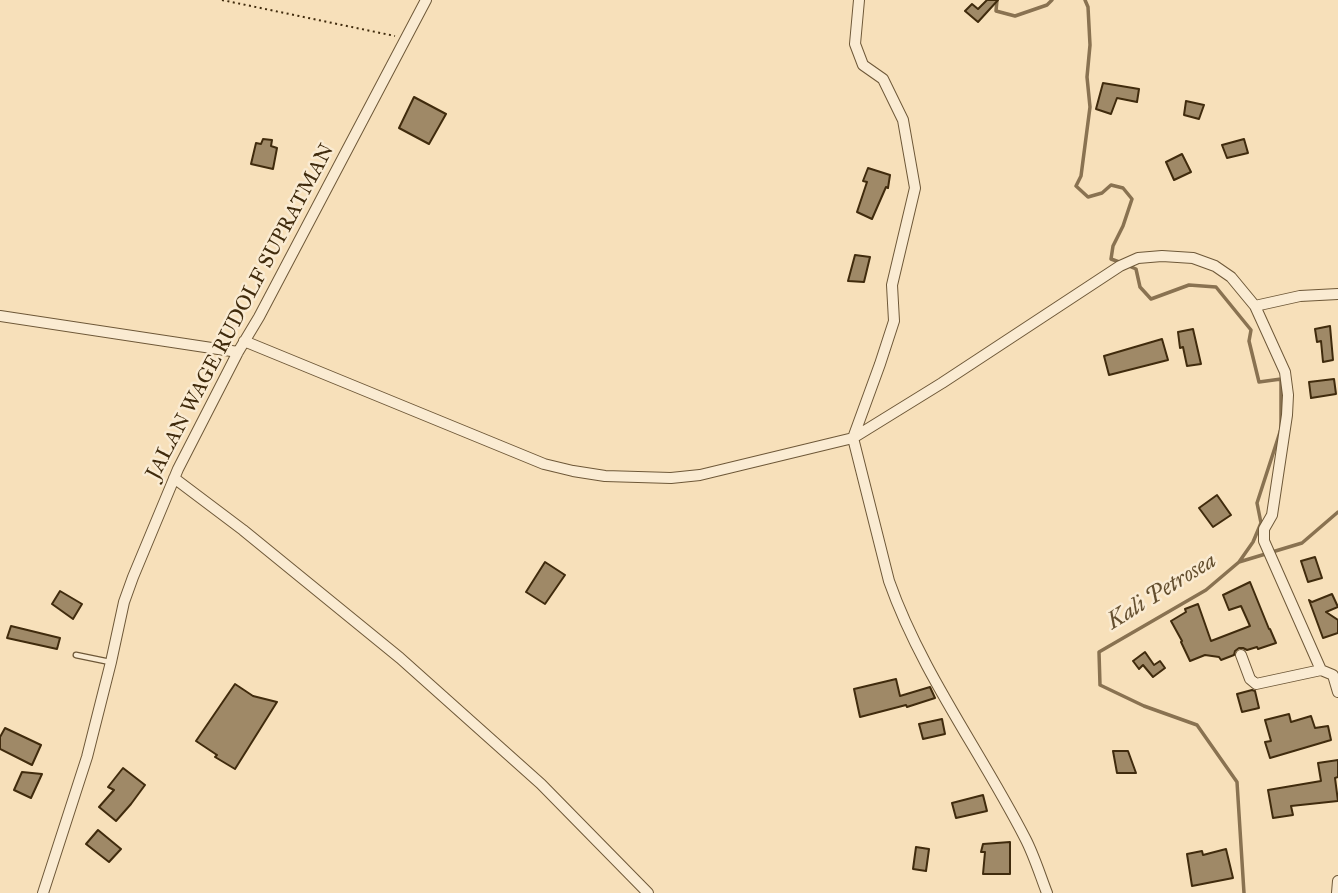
<!DOCTYPE html>
<style>
body{margin:0}
canvas{display:block;background:#f7e0ba}
</style>
<canvas width="1338" height="893"></canvas>
<script>
const c = document.querySelector('canvas').getContext('2d');
c.lineJoin = 'round';
function trace(path, color, width, dash) { c.strokeStyle = color; c.lineWidth = width; c.lineCap = dash ? 'butt' : 'round'; c.setLineDash(dash || []); c.stroke(path); }
function fillPath(path, color) { c.fillStyle = color; c.fill(path, 'evenodd'); }
function drawText(font, color, halo, rows, align = 'center') {
  c.font = font + ' "IM FELL Great Primer",serif'; c.lineWidth = 5; c.setLineDash([]); c.textBaseline = 'middle'; c.strokeStyle = halo; c.fillStyle = color; for (const [text, x, y, turn = 0] of rows) {
    c.save(); c.translate(x, y); c.rotate((+turn || 0) * Math.PI / 180); c.textAlign = isNaN(turn) ? turn : align; if (halo) c.strokeText(text, 0, 0); c.fillText(text, 0, 0); c.restore();
  }
}
trace(new Path2D(`
 M997,0L996,11L1015,16L1047,5L1052,0
 M1085,0L1088,7L1090,45L1087,77L1090,107L1081,176L1076,186L1088,197L1102,193L1111,185L1123,188L1132,199L1123,226L1113,246L1111,259L1122,263
 M1129,266L1136,269L1140,287L1151,299L1189,285L1216,287L1251,330L1249,341L1259,382L1281,379V429L1257,503L1261,523L1253,542L1239,562
 M1244,893L1237,782L1197,725L1144,706L1100,685L1099,652L1206,590L1239,562L1302,543L1338,512`), '#897251', 3.5);
const building = new Path2D(`
 M987,0H998L978,22L965,11L972,4L978,9Z
 M1103,83L1139,89L1137,102L1117,98L1111,114L1096,109Z
 M414,97L446,114L429,144L399,128Z
 M1186,101L1204,105L1199,119L1184,115Z
 M263,139L272,140L271,146L277,148L273,169L251,164L256,143L261,144Z
 M1244,139L1248,153L1227,158L1222,145Z
 M1182,154L1191,172L1174,180L1166,162Z
 M868,168L890,175L888,188L886,187L872,219L857,212L867,182L863,181Z
 M855,255L870,257L864,282L848,281Z
 M1330,326L1333,360L1323,362L1321,341L1317,342L1315,329Z
 M1193,329L1201,364L1187,366L1183,347L1180,348L1178,332Z
 M1162,339L1168,360L1109,375L1104,356Z
 M1334,379L1336,394L1311,398L1309,382Z
 M1217,495L1231,515L1213,527L1199,508Z
 M1315,557L1322,578L1308,582L1301,561Z
 M545,562L565,575L545,604L526,592Z
 M1250,582L1269,629H1270L1276,643L1258,649L1257,647L1247,650L1243,648H1239L1235,651L1234,655L1221,660L1219,657L1205,655L1190,661L1181,642L1182,641L1171,621L1186,612L1185,609L1198,604L1211,641L1250,626L1241,606L1229,610L1223,595Z
 M60,591L82,604L73,619L52,604Z
 M1332,594L1338,607L1326,612L1338,620V633L1323,638L1309,600L1312,602Z
 M11,626L60,638L57,649L7,638Z
 M1145,652L1154,665L1160,661L1165,668L1153,677L1143,665L1139,669L1133,661Z
 M896,679L900,696L930,687L935,698L907,707L906,705L860,717L854,689Z
 M235,684L253,696L277,702L235,769L215,757L217,755L196,741Z
 M1252,690L1255,691L1259,708L1242,712L1237,694Z
 M1289,714L1291,722L1311,716L1315,728L1328,726L1331,740L1270,758L1265,742L1271,741L1265,720Z
 M942,719L945,734L923,739L919,724Z
 M5,728L41,745L32,765L0,749V737Z
 M1113,751H1128L1136,773H1117Z
 M1338,760V777L1335,778L1338,801L1291,806L1293,815L1273,818L1268,790L1321,781L1318,763Z
 M123,768L145,785L131,804L116,821L99,807L114,790L108,787Z
 M22,772L42,774L31,798L14,790Z
 M983,795L987,811L956,818L952,803Z
 M98,830L121,849L109,862L86,844Z
 M1010,842V874H983L985,852H981L983,844Z
 M916,847L929,849L926,871L913,869Z
 M1226,849L1233,878L1192,886L1187,854L1202,851L1203,855Z`);
fillPath(building, '#9f8967');
trace(building, '#402b0d', 2);
const service = new Path2D(`
 M76,655L110,662`);
const minor = new Path2D(`
 M859,0L855,44L863,65L883,79L903,120L915,188L892,285L894,321L880,364L853,438L889,581C921,672 981,752 1025,838C1034,855 1040,875 1047,893
 M1255,306L1300,296L1338,294
 M0,316L238,352
 M244,341L544,464L573,471L605,476L671,478L700,475L853,438L942,383L1120,266L1138,258L1162,256L1193,258L1215,266L1231,277L1255,306L1285,372L1288,395L1287,415L1272,515L1264,529V541L1321,670L1333,675L1338,692
 M174,478L243,530L400,658L541,784L648,893
 M1241,655L1250,679L1256,684L1321,670
 M43,893L87,757L111,662L124,602L133,577L178,469L238,352L259,317L426,0
 M1337,893L1338,881`);
trace(service, '#6e5838', 7);
trace(minor, '#6e5838', 12);
trace(new Path2D(`
 M222,0L395,36`), '#402b0d', 2, [2, 3.5]);
trace(service, '#faebd2', 4.5);
trace(minor, '#faebd2', 10);
drawText('21px', '#402b0d', '#faebd2', [
 ["JALAN WAGE RUDOLF SUPRATMAN",241,312,-62]
]);
drawText('italic 23px', '#644f2f', '#faebd2', [
 ["Kali Petrosea",1162,592,-32]
]);
</script>
